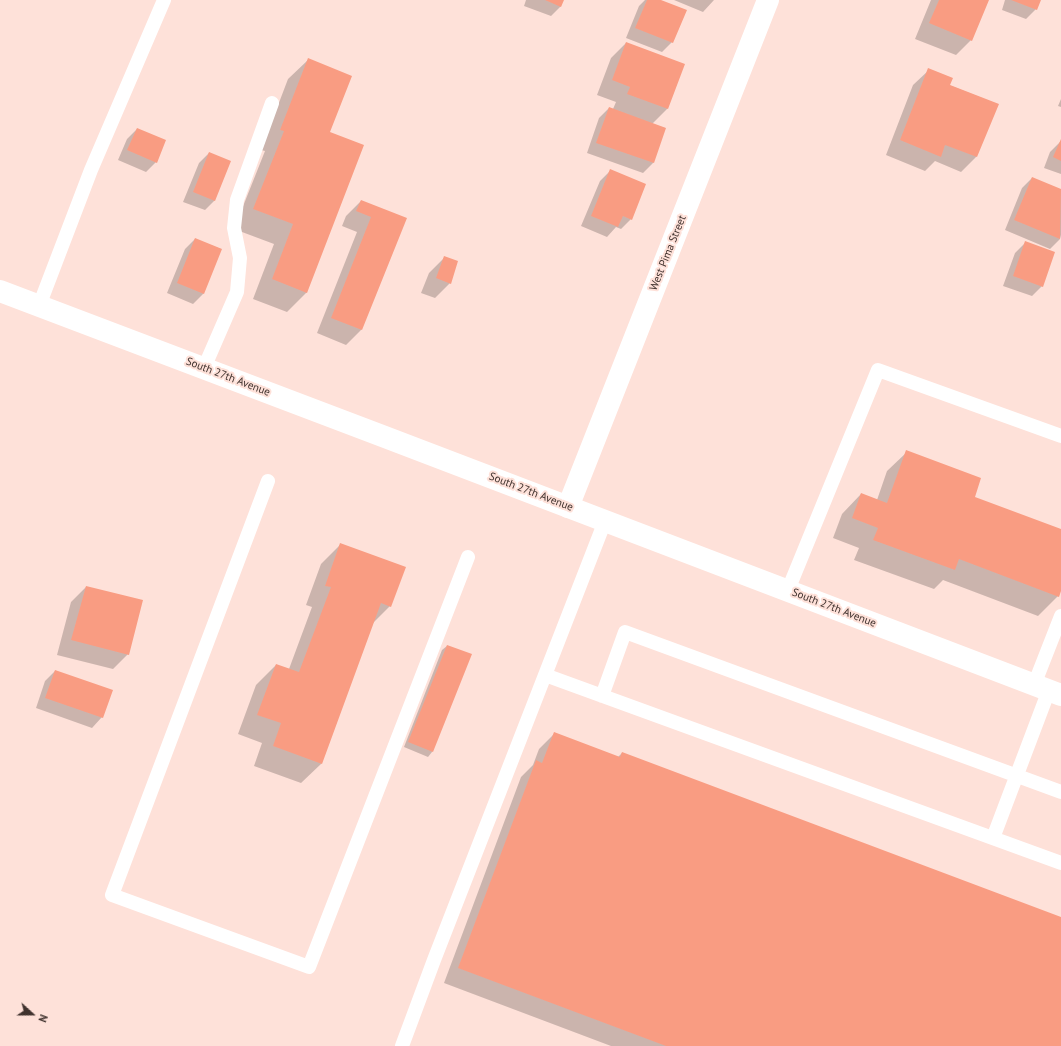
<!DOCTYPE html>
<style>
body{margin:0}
#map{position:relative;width:1061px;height:1046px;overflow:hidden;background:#fee1d9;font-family:"PT Sans",sans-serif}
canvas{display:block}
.north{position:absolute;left:12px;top:994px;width:40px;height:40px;-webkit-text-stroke:3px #fee1d9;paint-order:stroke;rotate:111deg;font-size:11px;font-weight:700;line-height:16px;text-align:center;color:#40322e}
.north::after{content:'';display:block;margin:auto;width:14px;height:18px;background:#40322e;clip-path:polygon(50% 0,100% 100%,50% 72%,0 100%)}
</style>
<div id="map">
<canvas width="1061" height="1046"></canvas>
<div class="north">N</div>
</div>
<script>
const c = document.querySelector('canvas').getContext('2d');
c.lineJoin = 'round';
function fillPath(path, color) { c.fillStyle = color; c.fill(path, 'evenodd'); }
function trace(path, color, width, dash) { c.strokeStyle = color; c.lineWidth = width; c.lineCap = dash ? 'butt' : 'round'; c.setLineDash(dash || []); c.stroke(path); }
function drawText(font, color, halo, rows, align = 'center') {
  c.font = font + ' "PT Sans",sans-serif'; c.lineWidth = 4; c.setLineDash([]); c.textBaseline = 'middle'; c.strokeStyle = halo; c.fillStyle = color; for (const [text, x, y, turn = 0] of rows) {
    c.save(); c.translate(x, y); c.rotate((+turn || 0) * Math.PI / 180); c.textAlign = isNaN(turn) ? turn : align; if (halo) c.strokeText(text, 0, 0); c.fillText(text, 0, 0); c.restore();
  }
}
fillPath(new Path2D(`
 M526,0H563L561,6L551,16L524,6Z
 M645,0H659L672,42L662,52L626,38L639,6Z
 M674,0H714L703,12Z
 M931,0H988L971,40L956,55L915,39Z
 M1005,0H1040L1036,9L1026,19L1002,10Z
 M626,43L683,64L667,109L652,124L665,128L653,163L643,173L587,153L599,118L609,108L613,109L616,102L597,95L611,58Z
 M308,60L329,133L307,292L287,312L253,299L274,244L234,229L265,151L261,150L288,79Z
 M929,70L949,85L997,104L976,157L961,172L935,161L925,171L886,155L913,85Z
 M1061,99V107L1058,106Z
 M137,129L156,162L146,172L118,160L127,139Z
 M1060,142H1061V174L1044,168L1050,152Z
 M209,153L215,200L205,210L183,202L199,163Z
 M610,171L631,219L621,229L616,227L607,237L581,226L600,181Z
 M1032,178L1061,190V235L1060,239L1050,249L1005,230L1022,188Z
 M361,201L405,218L361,330L346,345L317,333L357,232L342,226L346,216Z
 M195,239L221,249L203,294L193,304L167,293L185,249Z
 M1025,243L1042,286L1032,296L1003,286L1015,253Z
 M444,258L450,283L435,298L421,293L429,273Z
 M907,452L973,497L1061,530V588L1058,596L1038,616L943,580L934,589L854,560L859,548L833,538L842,514L861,494L877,500L887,471Z
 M341,544L390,606L372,624L321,764L301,783L254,766L262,743L238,734L256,685L276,665L289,669L312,607L306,605L321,564Z
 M86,587L128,654L113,669L57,655L71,602Z
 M447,646L432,752L428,757L404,747L442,650Z
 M55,671L102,717L92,728L36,708L45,681Z
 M554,734L617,758L622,753L1061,918V1046H611L444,983L521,777L533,765L539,749Z`), '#0003');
fillPath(new Path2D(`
 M545,0H564L561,7Z
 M647,0H661L687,10L673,43L635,28Z
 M939,0H989L972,41L929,23Z
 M1011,0H1041L1037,10Z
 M626,42L685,64L668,109L627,94L630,87L612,80Z
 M308,58L352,76L330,132L364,145L307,293L272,279L293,224L253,209L284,131L280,130Z
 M928,68L953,78L950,85L999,104L977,157L945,145L941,157L900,140Z
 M609,107L666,128L654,163L596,143Z
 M137,128L166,140L157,163L127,150Z
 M1061,139V161L1053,157Z
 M209,152L231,161L215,201L193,192Z
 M610,169L646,184L632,220L623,216L618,227L591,216Z
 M1032,177L1061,189L1060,239L1014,220Z
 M361,200L407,218L362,330L331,318L371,217L356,211Z
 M195,238L222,249L204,294L177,283Z
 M1025,241L1055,252L1043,287L1013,276Z
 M444,256L458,261L451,284L436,278Z
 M906,450L981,478L975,497L1061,529V591L1059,597L959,559L955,570L873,540L878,528L852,518L861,493L887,503Z
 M340,543L406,567L391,607L381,603L322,764L273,746L281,723L257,715L276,664L299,672L331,587L325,586Z
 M86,586L143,600L129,655L71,640Z
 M447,645L472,654L433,752L408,742Z
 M55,670L113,690L103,718L45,698Z
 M554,732L620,757L622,752L1061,917V1046H666L458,968L536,760L542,763Z`), '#f99c82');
trace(new Path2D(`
 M39,306L91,170L164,0
 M204,368L237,292L240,258L234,228L237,200L272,103
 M268,481L112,895L309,967L468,557
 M788,590L878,370L1061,436
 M545,675L1061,863
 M1034,685L1061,616
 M602,696L625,632L1061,792
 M993,838L1049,690
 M402,1046L434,960L605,521`), '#fff', 14);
trace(new Path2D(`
 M568,507L768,0`), '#fff', 22);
trace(new Path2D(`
 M0,291L385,437L1061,695`), '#fff', 22);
drawText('11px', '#40322e', '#fee1d9', [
 ["West Pima Street",668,253,-68],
 ["South 27th Avenue",228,377,21],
 ["South 27th Avenue",531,492,21],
 ["South 27th Avenue",834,608,21]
]);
</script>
